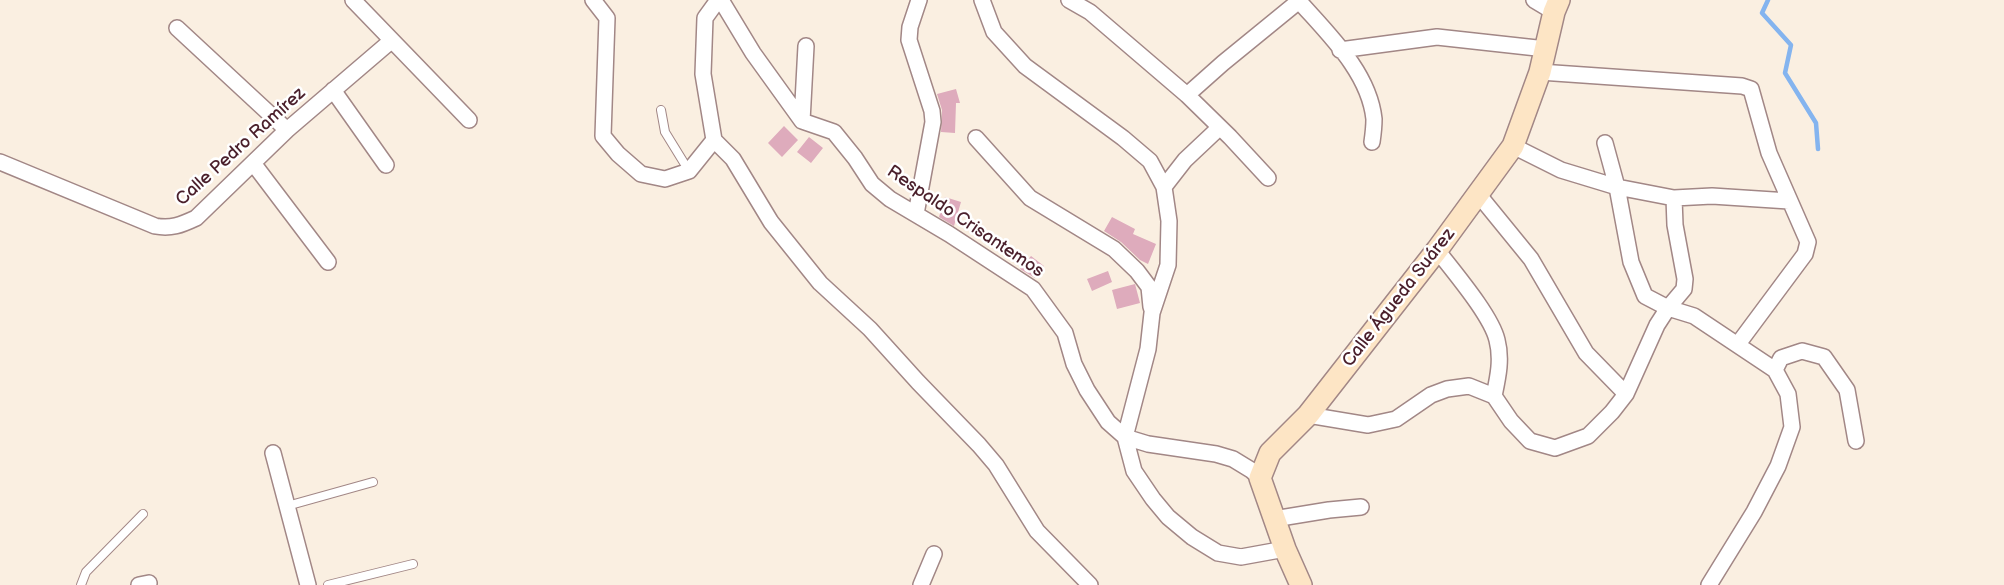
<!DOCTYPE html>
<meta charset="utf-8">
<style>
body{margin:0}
canvas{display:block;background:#faefe1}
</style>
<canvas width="2004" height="585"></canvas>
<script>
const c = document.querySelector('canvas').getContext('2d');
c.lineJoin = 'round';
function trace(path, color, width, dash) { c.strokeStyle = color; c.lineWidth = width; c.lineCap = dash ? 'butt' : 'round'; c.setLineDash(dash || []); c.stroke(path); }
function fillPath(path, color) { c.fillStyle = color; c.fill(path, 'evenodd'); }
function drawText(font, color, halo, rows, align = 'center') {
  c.font = font + ' "Balsamiq Sans",sans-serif'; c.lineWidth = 5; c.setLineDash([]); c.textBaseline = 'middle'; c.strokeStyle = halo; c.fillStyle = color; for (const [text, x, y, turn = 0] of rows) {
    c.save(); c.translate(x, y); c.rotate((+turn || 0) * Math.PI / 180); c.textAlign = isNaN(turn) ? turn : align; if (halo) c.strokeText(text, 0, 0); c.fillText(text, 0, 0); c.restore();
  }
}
trace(new Path2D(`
 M1768,0L1762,13L1791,45L1785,73L1816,123L1818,149`), '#84b4ef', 4.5);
fillPath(new Path2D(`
 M956,89L960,103H956L955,133L941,132L942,110L937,94Z
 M784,126L798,140L782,157L768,143Z
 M809,137L823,148L811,163L797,152Z
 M945,197L961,202L954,226L939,217Z
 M1112,217L1135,229L1133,234L1156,244L1148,264L1140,260L1121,242L1104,231Z
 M1031,256L1044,266L1035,278L1020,269Z
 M1108,271L1112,282L1092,291L1087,279Z
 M1135,284L1140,303L1117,309L1112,290Z`), '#deabbc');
const lane = new Path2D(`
 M661,110L665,132L689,171
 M287,506L373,482
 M81,585L86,572L143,514
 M328,585L413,564`);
const street = new Path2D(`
 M353,0L469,120
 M593,0L607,18L603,136L618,154L641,174L665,179L689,171L714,140
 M718,0L705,18L703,74L714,140L733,159L771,222L820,283L870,329L918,382L979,445L996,465L1037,531L1090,585
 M721,0L753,53L802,121L834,132L855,158L872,184L890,199L949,234L1033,289L1065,333L1074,364L1087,390L1108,422L1125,437L1148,444L1216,454L1233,459L1251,470L1260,478
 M982,0L994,32L1025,66L1123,138L1150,161L1164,187L1169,221L1168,265L1152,313L1148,349L1125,437L1134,471L1153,499L1168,517L1192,537L1218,553L1241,557L1285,549
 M1069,0L1090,12L1187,95L1223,63L1299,1
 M1298,0C1328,34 1369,72 1374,119C1374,127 1373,135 1372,142
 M1534,0L1554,12
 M177,28L287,130
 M1340,50L1437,37L1546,49
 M1540,72L1742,86L1751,89L1769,153L1808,242L1805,254L1738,344
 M333,90L386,165
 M1187,95L1230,137L1268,178
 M802,121L806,46
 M976,138L1030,198L1114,249L1137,271L1149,287L1151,307
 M1605,143L1617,187L1631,262L1645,296L1668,308L1694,316L1775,370L1788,394L1792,427L1778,466L1754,512L1709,585
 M1513,146L1561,170L1617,187L1674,198L1712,196L1789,201
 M0,162L155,226C171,229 181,225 196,218L287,130L391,41
 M253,163L328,262
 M1164,187L1185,160L1219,128
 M1478,194L1531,259L1586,353L1626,394
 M916,214L933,122L932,111L909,40L910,27L919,0
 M1437,250C1453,271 1491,315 1497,340C1502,359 1498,377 1494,396
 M1775,370L1781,358L1802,351L1824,357L1847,390L1856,441
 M1308,415L1368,425L1396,419L1431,395L1447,389L1469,386L1494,396L1511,421L1530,441L1555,448L1588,436L1612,412L1626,394L1657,325L1668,308L1684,289L1685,279L1675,225L1674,198
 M273,453L308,585
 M1274,519L1329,510L1361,507
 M139,585L149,583
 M921,585L934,554`);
const secondary = new Path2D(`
 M1301,585L1285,549L1260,478L1270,453L1308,415L1437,250L1513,146L1540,72L1554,12L1559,0`);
trace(lane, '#a28786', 10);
trace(street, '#a28786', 18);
trace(secondary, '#a28786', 24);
trace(lane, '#fff', 8);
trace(street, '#fff', 15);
trace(secondary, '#fde5c5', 21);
drawText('18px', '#4a1f2b', '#fff', [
 ["Calle Pedro Ramírez",241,147,-42],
 ["Respaldo Crisantemos",965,222,34],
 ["Calle Águeda Suárez",1399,298,-52]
]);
</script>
